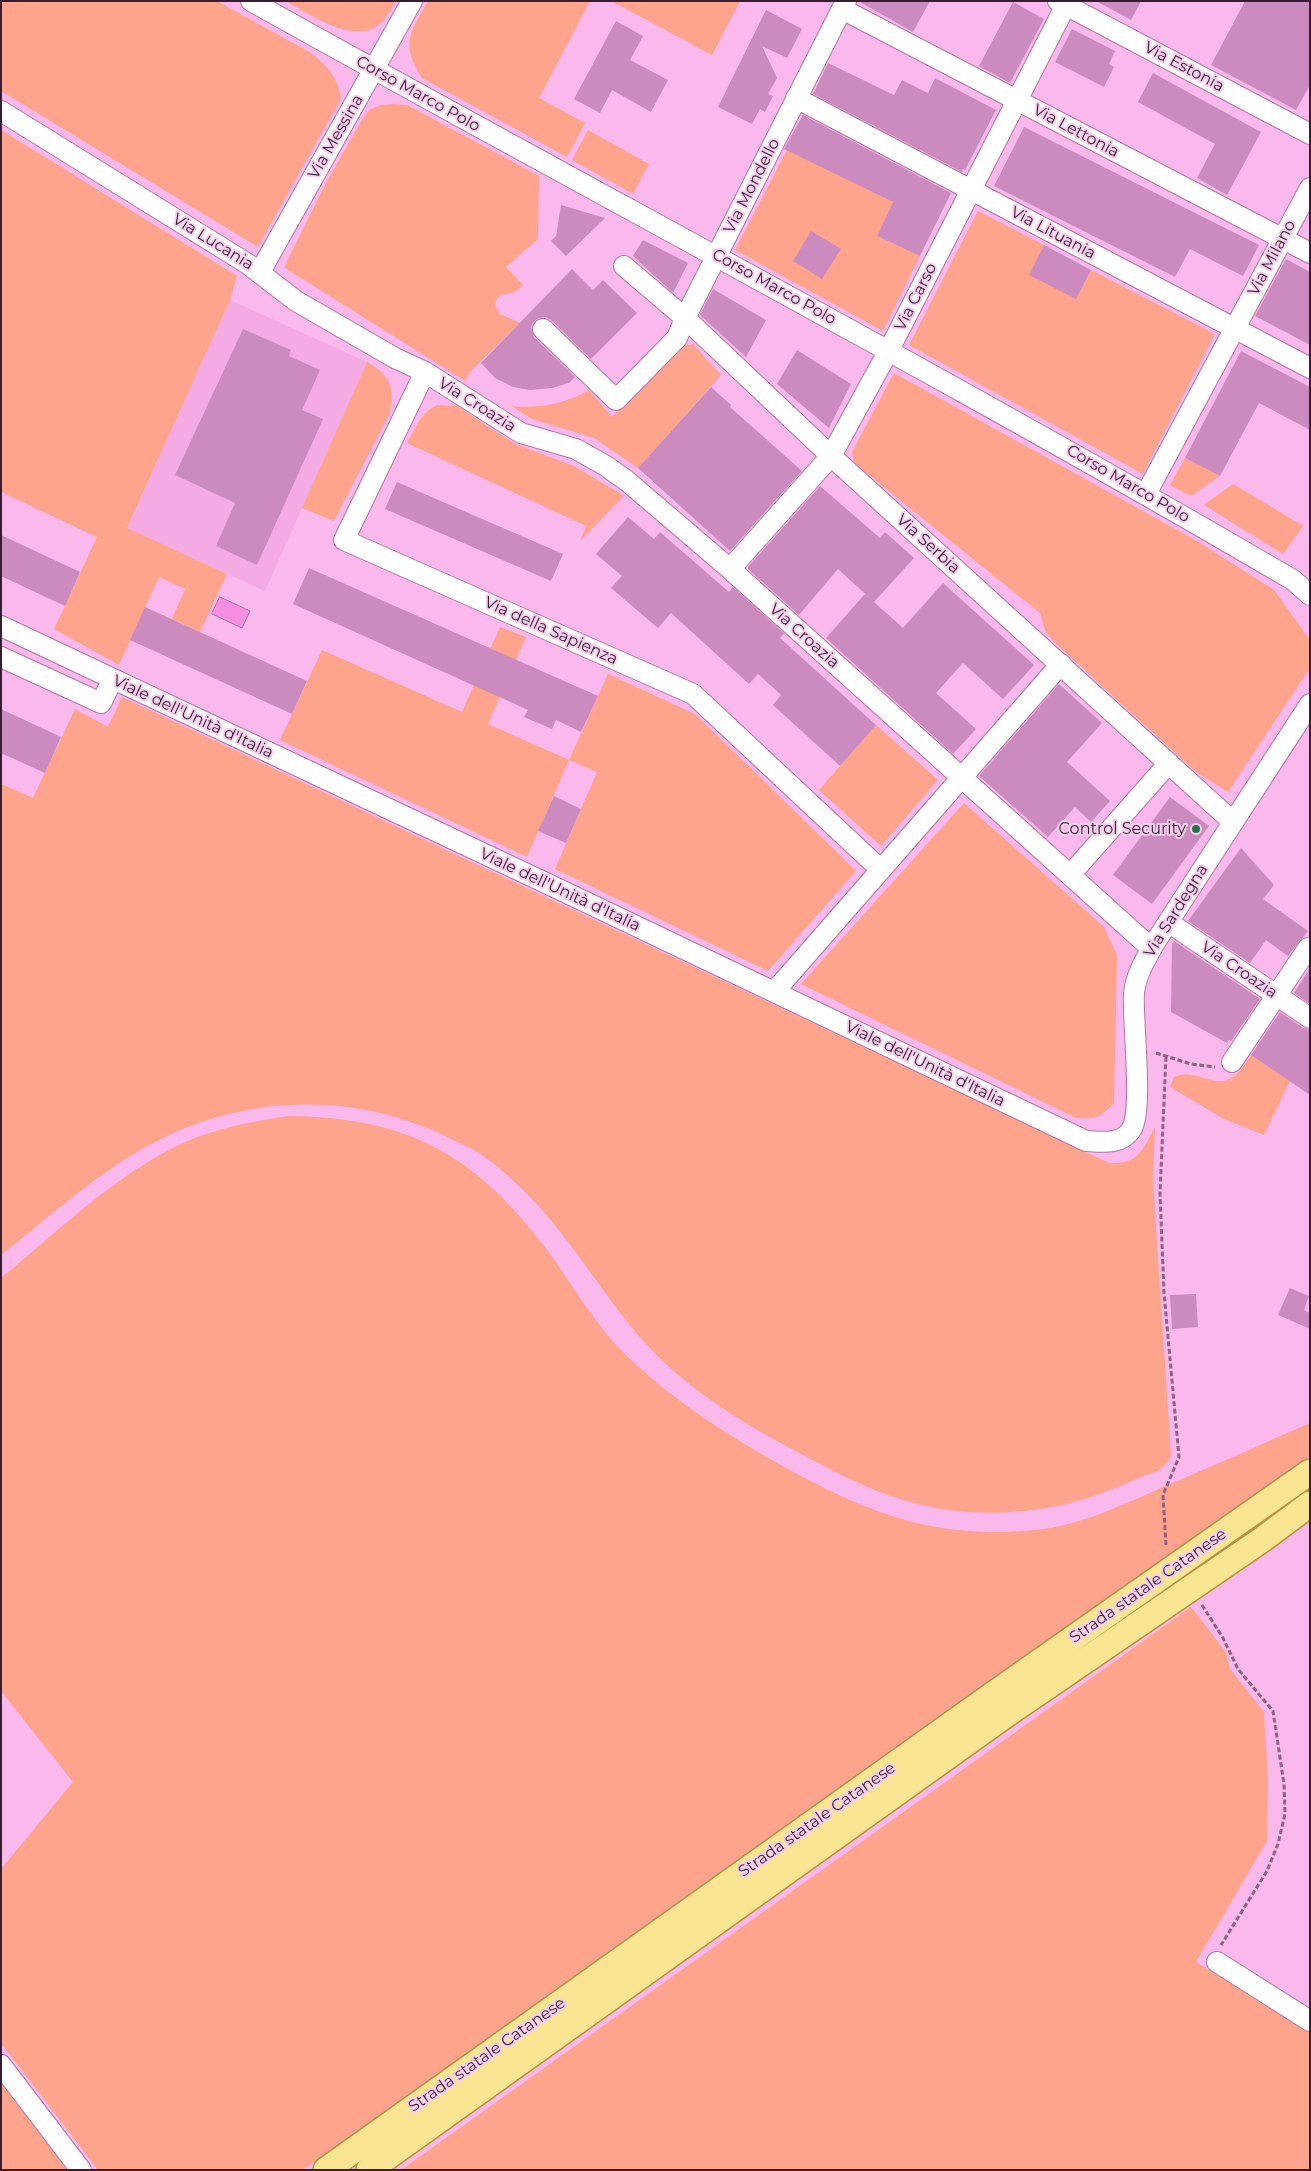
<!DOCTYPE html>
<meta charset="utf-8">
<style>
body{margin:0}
#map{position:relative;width:1311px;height:2171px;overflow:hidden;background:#fbb8ec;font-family:Montserrat,sans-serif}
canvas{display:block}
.frame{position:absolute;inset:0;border:2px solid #361d31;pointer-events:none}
</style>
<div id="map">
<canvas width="1311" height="2171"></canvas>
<div class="frame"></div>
</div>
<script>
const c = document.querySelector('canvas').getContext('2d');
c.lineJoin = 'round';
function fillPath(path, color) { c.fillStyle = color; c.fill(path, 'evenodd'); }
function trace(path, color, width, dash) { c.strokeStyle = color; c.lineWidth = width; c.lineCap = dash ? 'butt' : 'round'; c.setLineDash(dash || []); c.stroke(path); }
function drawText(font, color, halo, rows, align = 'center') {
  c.font = font + ' Montserrat,sans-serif'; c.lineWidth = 4; c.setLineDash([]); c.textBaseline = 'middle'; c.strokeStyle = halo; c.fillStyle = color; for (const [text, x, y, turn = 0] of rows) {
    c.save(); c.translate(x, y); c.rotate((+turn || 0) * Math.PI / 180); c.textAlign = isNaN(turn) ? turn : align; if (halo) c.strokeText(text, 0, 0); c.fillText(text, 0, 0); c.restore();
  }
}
fillPath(new Path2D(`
 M230,300L367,362L265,591L127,529Z`), '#f4abe3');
fillPath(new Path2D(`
 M1,1H217L311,53C328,67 338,77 341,99L258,247L1,91Z
 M286,1H396C391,9 387,18 380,24C356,46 308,14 286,1Z
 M428,1H590L539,98L585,123L567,157L422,78C400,44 410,33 428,1Z
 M611,1H740L712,55Z
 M394,104L407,105L539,176L538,239L506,267L523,285L515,292L500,295L494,304L500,314L520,323L470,372L465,381L285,268L287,261L327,181L362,120L369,110L381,105Z
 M1,130L237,276L230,300L127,528L227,574L200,632L172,619L185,589L159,577L119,665L54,629L97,537L1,492Z
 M588,130L649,164L633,194L572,160Z
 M787,150L893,202L877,236L920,256L883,331L735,250Z
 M978,211L1044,245L1030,275L1076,298L1091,270L1215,334L1143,474L909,345Z
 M693,344L721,375L638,468L594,438L532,419L511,406C538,409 565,404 589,390L612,417L684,346Z
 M367,362C390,376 395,386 390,413L334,521L302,508Z
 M894,373L1197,541L1274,590L1310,640V668L1228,792L1196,772L1054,642L1045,630L1040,613L854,463L852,452Z
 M437,405L457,406L515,444L574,466L624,496L580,541L586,526L407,443C415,429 421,412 437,405Z
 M1185,458L1220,476L1191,496L1170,485Z
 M1233,484L1303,526L1283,554L1204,505Z
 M500,627L526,637L488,724L569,760L608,674L695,714L856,871L768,971L555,869L597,772L569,760L527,857L280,740L322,650L462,712Z
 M122,697L1109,1163C1139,1164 1142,1151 1155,1127L1153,1180L1171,1455C1169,1459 1167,1464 1163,1467C1158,1472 1146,1475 1139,1478C1105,1493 1070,1506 1033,1510C952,1520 894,1503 822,1465C751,1428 685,1392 633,1329C597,1285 567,1234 527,1194C514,1181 500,1168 485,1157C475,1149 461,1144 449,1138C358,1093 254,1094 163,1138C103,1167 53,1214 1,1255V784L33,798L75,709L108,727Z
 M876,725L938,780L881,846L819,790Z
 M964,803L1104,927L1117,955L1114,1103C1100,1117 1096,1120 1076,1118L801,984Z
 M1251,1055L1290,1081L1264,1135L1222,1118L1170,1087L1174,1077C1194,1068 1212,1086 1227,1080C1238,1077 1245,1063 1251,1055Z
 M290,1116C407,1118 473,1153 544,1246C569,1279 590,1317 618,1347C663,1393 716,1428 772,1460C821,1488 874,1515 931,1526C967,1533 1007,1534 1044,1529C1086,1523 1129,1502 1168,1485C1215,1465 1262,1444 1310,1423V1456L1167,1559L985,1683L303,2170H98L1,2043V1869L73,1782L1,1691V1278C61,1229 127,1163 200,1136C229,1126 259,1120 290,1116Z
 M1191,1607L1226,1652L1230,1669L1264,1712L1268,1779L1267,1841L1196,1962L1310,2032V2170H401Z
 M1,2082L71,2170H1Z`), '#fea38c');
const water = new Path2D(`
 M220,597L250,611L242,628L212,614Z`);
fillPath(water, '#f68fe1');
trace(water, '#bc6dac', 1);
fillPath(new Path2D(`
 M858,1H930L913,32Z
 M1096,1H1141L1131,20Z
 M1245,1H1310V85L1296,110L1211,65Z
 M1013,2L1044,19L1010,83L979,66Z
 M766,10L802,29L787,58L762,46L777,78L768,94L773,96L765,112L760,109L752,124L718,107Z
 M616,21L643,36L630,60L668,80L651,112L612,90L600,113L574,99Z
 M1072,29L1115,51L1109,64L1114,67L1104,87L1055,62Z
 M828,63L894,95L902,80L928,93L935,78L996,110L965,170L963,169L962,172L813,94Z
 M1153,73L1261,132L1227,195L1197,178L1215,144L1138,102Z
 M803,115L951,193L920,256L877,236L893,202L784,149Z
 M1024,127L1259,245L1243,276L1190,249L1175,277L994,186Z
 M561,205L605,218L566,256L551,241L556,236Z
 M811,231L841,249L822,279L793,261Z
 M643,240L688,263L673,293L633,256Z
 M1044,245L1091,270L1076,299L1029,275Z
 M1286,259L1310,272V345L1255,316Z
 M572,269L593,290L603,280L637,313L591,359L551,320L545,317L539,318L534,321L531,327L534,337L575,377L569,383L552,388L530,390L513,387L495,378L481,363Z
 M713,289L766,320L746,357L700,315Z
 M243,329L291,350L289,356L320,370L302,410L323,419L257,565L216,546L235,503L175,475Z
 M797,350L851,384L829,428L777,384Z
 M1241,351L1310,387V430L1259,403L1220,476L1185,458Z
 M711,387L731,405L730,407L802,471L730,551L638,468Z
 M397,482L563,554L551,581L385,509Z
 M820,486L880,538L885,532L914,558L874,602L838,569L799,615L748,569V567Z
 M628,517L654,539L660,532L729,592L733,587L784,633L780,638L876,725L840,766L773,705L781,695L758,674L749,684L671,613L658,628L611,588L622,576L596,554Z
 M1,535L80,572L65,606L1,576Z
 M309,568L598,696L581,732L556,720L552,729L524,717L528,710L293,604Z
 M943,583L1034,665L1003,699L963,663L936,693L976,729L953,754L826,638L865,594L903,628Z
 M145,607L307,681L292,714L130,640Z
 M1059,684L1102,723L1067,762L1110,801L1091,822L1075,807L1048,837L979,776Z
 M1,709L61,737L45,773L1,753Z
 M554,796L581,809L566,843L538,831Z
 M1170,797L1209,826L1152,904L1113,875Z
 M1241,848L1274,885L1263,899L1308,931L1288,956L1266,940L1250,963L1188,921Z
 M1174,941L1260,999L1231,1041L1229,1040L1227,1043L1171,1012L1172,944Z
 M1310,968V1004L1294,993Z
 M1280,1012L1303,1028L1310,1030V1095L1251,1055Z
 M1290,1288L1309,1296L1304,1310L1310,1313V1329L1278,1315Z
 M1196,1294L1198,1327L1172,1329L1170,1295Z`), '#cc8bbe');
const minor = new Path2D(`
 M251,1C598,195 950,379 1293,580L1310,595
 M1058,1L1310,134
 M842,9L1310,253
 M796,98L1310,368
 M1,111L248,264L296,301L395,358L425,372L521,433L576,449L606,466L627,481L730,569L1151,948
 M624,266L685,318L831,456L1233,822
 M260,272L412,1
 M543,329L616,400L677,338L685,318L846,1
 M425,372L344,540L693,694L881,870
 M1146,494L1310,188
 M730,569L831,456L889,350L1068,1
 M1,626L548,884L1086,1141C1102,1142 1121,1145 1131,1130C1144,1112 1132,1020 1134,993C1136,974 1146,959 1154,944L1310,704
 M1,657L101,703L113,679
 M1070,875L1169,763
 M1168,922L1310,1018
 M774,992L1061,664
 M1232,1062L1308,948
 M1217,1962L1310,2021
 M1,2065L81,2170`);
const major = new Path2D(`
 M326,2170L991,1696L1310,1472
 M369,2170L1004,1716L1263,1539L1310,1504`);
trace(minor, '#b374a6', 22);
trace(major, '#b2933f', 28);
trace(new Path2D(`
 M1156,1053L1191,1064L1215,1067
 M1166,1545L1163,1495L1179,1457L1164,1293L1160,1193L1166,1056
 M1202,1605L1223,1638L1238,1669L1273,1711L1284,1784L1285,1814L1278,1844L1267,1871L1221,1945`), '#8f6386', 3, [5, 2.5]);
trace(minor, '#fff', 20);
trace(major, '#f8e491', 25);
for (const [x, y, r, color] of [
 [1196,829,5,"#217446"]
]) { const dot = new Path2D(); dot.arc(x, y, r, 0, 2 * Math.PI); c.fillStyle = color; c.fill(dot); trace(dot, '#f9cfef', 2); }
drawText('16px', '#361d31', '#f9cfef', [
 ["Via Estonia",1184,67,28],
 ["Corso Marco Polo",418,94,29],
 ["Via Lettonia",1076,131,28],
 ["Via Messina",336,137,-60],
 ["Via Mondello",752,186,-63],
 ["Via Lituania",1053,233,28],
 ["Via Lucania",213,242,32],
 ["Via Milano",1272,258,-62],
 ["Corso Marco Polo",774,287,29],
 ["Via Carso",916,297,-63],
 ["Via Croazia",477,405,32],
 ["Corso Marco Polo",1128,484,30],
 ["Via Serbia",928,544,42],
 ["Via della Sapienza",551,631,24],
 ["Via Croazia",804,636,42],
 ["Viale dell'Unità d'Italia",193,717,25],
 ["Viale dell'Unità d'Italia",560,890,25],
 ["Via Sardegna",1176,911,-58],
 ["Via Croazia",1239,970,34],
 ["Viale dell'Unità d'Italia",925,1064,26],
 ["Strada statale Catanese",1148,1586,-35],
 ["Strada statale Catanese",817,1820,-35],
 ["Strada statale Catanese",487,2055,-35]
]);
drawText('16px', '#361d31', '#f9cfef', [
 ["Control Security",1186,829]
], 'right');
</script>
